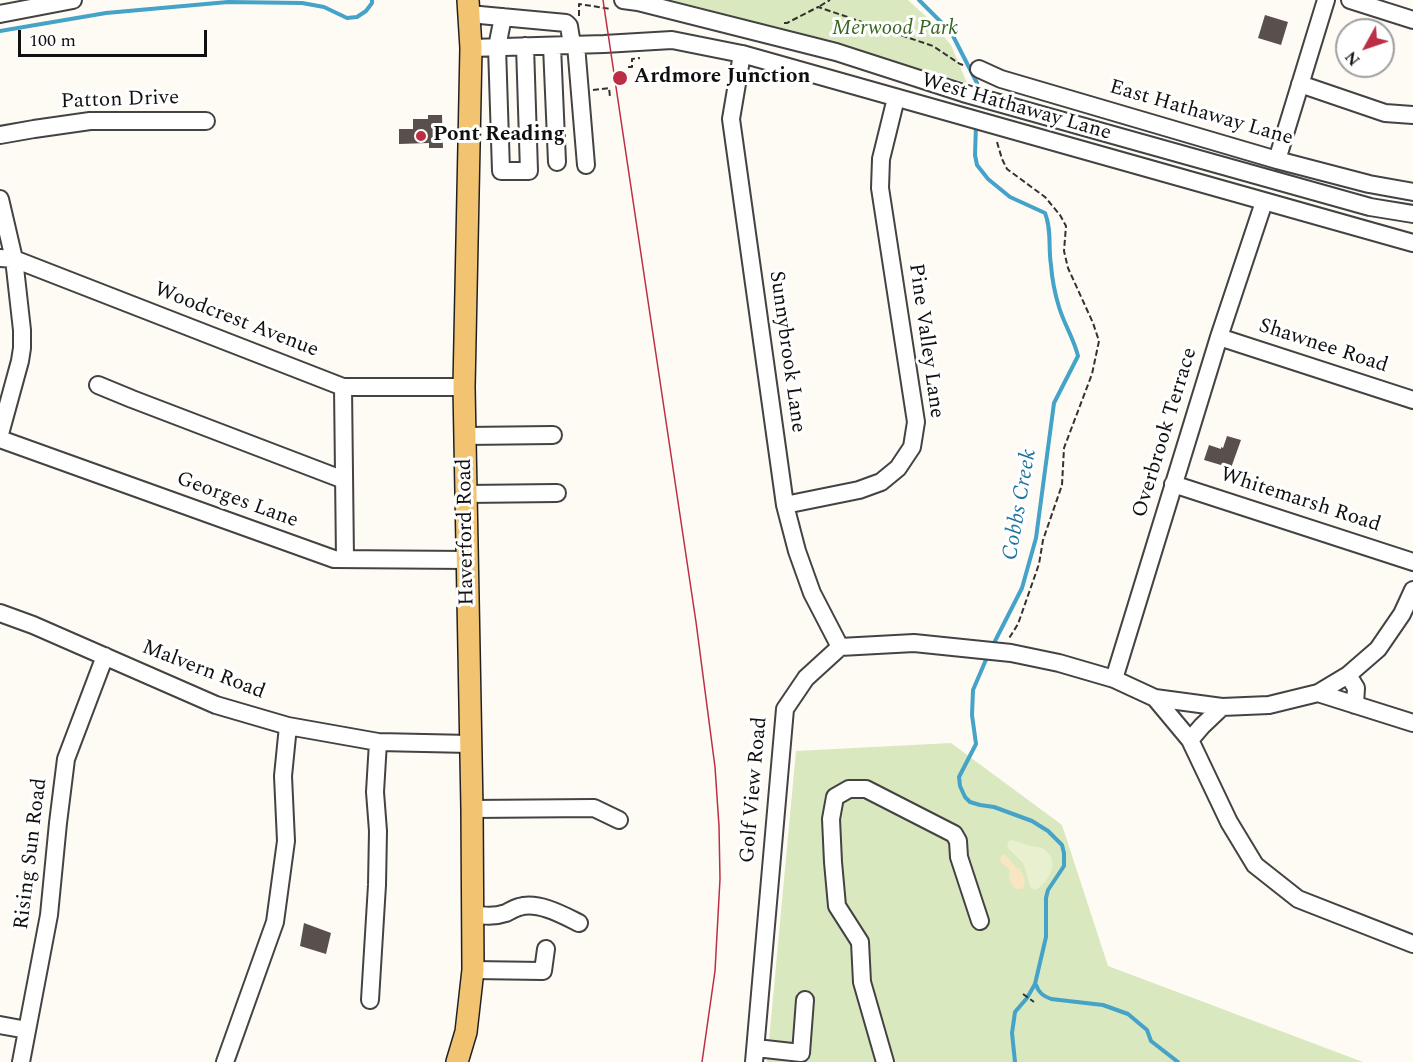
<!DOCTYPE html>
<style>
body{margin:0}
#map{position:relative;width:1413px;height:1062px;overflow:hidden;background:#fefbf4;font-family:Spectral,serif}
canvas{display:block}
.north{position:absolute;left:1335px;top:18px;width:60px;height:60px;box-sizing:border-box;background:#fff;border:2px solid #9f9f9f;border-radius:50%;rotate:230deg;font-size:16px;font-weight:700;line-height:24px;text-align:center;color:#101010}
.north::after{content:'';display:block;margin:auto;width:21px;height:27px;background:#bb2e44;clip-path:polygon(50% 0,100% 100%,50% 72%,0 100%)}
.scale{position:absolute;left:18px;top:30px;width:189px;height:27px;box-sizing:border-box;border:3px solid #101010;border-top:0;padding-left:8px;font-size:18px;line-height:21px;white-space:nowrap;color:#101010;-webkit-text-stroke:4px #fff;paint-order:stroke}
</style>
<div id="map">
<canvas width="1413" height="1062"></canvas>
<div class="north">N</div>
<div class="scale">100 m</div>
</div>
<script>
const c = document.querySelector('canvas').getContext('2d');
c.lineJoin = 'round';
function fillPath(path, color) { c.fillStyle = color; c.fill(path, 'evenodd'); }
function trace(path, color, width, dash) { c.strokeStyle = color; c.lineWidth = width; c.lineCap = dash ? 'butt' : 'round'; c.setLineDash(dash || []); c.stroke(path); }
function drawText(font, color, halo, rows, align = 'center') {
  c.font = font + ' Spectral,serif'; c.lineWidth = 6; c.setLineDash([]); c.textBaseline = 'middle'; c.strokeStyle = halo; c.fillStyle = color; for (const [text, x, y, turn = 0] of rows) {
    c.save(); c.translate(x, y); c.rotate((+turn || 0) * Math.PI / 180); c.textAlign = isNaN(turn) ? turn : align; if (halo) c.strokeText(text, 0, 0); c.fillText(text, 0, 0); c.restore();
  }
}
fillPath(new Path2D(`
 M671,0H908L930,20L951,45L967,83L810,36Z
 M951,743L1062,825L1108,966L1363,1062H767L796,751Z`), '#d9e8be');
fillPath(new Path2D(`
 M1002,855H1005L1017,868H1019C1023,875 1028,881 1022,889H1016C1009,883 1009,877 1009,869L1002,863L1000,860Z`), '#f8e6c3');
fillPath(new Path2D(`
 M1012,840L1031,846L1043,848C1047,852 1051,855 1052,860C1055,871 1044,886 1035,890L1031,888C1027,879 1027,870 1022,862C1017,856 1011,853 1007,846L1009,841Z`), '#e8f0d0');
trace(new Path2D(`
 M919,0L951,32L977,83V91
 M0,31L106,13L228,2L302,3L324,7L347,18L357,17L366,11L372,3V0
 M976,125L975,155L977,165L988,179L1010,197L1045,213C1052,230 1048,247 1051,265C1052,279 1055,294 1059,307C1064,324 1074,339 1078,356L1054,403L1036,538L1022,588L993,645
 M988,655L973,690L972,715L976,744L959,777L960,786L965,797L970,802L980,805L994,807L1032,821L1048,831L1062,845L1064,853V866L1048,890L1046,898V937L1035,984L1027,998L1015,1012L1012,1033L1015,1062
 M1036,985C1039,993 1043,996 1051,999L1103,1005L1128,1014L1147,1030L1151,1041L1178,1062`), '#45a2c8', 4);
fillPath(new Path2D(`
 M1265,15L1288,22L1281,45L1258,38Z
 M428,115H442L443,148H429V143L399,144V129H413V119H428Z
 M1227,436L1241,440L1231,468L1204,460L1209,445L1221,449V447L1223,448Z
 M304,923L331,933L326,954L300,946Z`), '#59504d');
const minor = new Path2D(`
 M623,0L638,2L836,52L963,93L1370,207L1413,214
 M1350,0L1413,20
 M0,14L73,0
 M469,14L566,23L569,26L572,45
 M503,17L497,47L501,171H529L525,46
 M576,45L586,165
 M552,46L557,162
 M471,48L604,44L672,40L742,54L1413,243
 M742,54L731,119L785,505L797,551L812,593L840,647
 M979,69L1001,79L1277,160L1369,184L1413,192
 M1300,84L1385,113L1413,115
 M0,135L34,129L90,121H206
 M1277,160L1326,0
 M0,199L14,259L22,330V348L20,361L0,434
 M0,258L14,259L343,387H464
 M1219,337L1413,400
 M98,385L132,399L344,480
 M343,387L345,559
 M465,436L553,435
 M0,439L334,559L468,560
 M1173,484L1413,562
 M466,494L557,493
 M785,505L859,490L881,482L898,468L912,447L916,422L880,188L881,159L896,98
 M0,613L33,625L216,705L288,726L378,742L470,744
 M1348,675L1356,688L1355,705
 M1114,679L1219,337L1264,202
 M1318,693L1413,723
 M1155,698L1222,707L1269,705L1318,693L1348,675L1378,649L1402,614L1413,590
 M1190,740L1202,726L1222,707
 M472,809L594,808L619,820
 M472,914C484,916 494,917 506,913C510,911 515,908 519,907C538,901 563,915 579,923
 M473,970L543,971L546,949
 M370,1000L377,885L378,831L375,792L378,742
 M0,1025L27,1030
 M756,1048L801,1053L805,1000
 M21,1062L49,915L58,823L66,759L105,656
 M225,1062L275,922L286,841L283,776L288,726
 M754,1062L785,709L806,678L840,647L914,643L1011,653L1059,663L1114,679L1155,698L1190,740L1229,822L1255,865L1298,899L1413,944
 M885,1062L862,982L860,942L837,906L833,862L831,819L835,797L849,789H866L954,834L958,841L959,857L980,921`);
const major = new Path2D(`
 M457,1062L466,1032L473,970L472,809L464,387L471,48L468,0`);
trace(minor, '#434343', 20);
trace(major, '#212121', 24);
trace(new Path2D(`
 M820,6L830,0
 M579,16V4L611,9
 M784,23H787L818,7L933,46L960,64L966,66
 M628,67H632V59L640,58
 M593,90L609,88L610,97
 M997,142L1002,159L1007,169L1045,197L1060,215L1066,226L1064,251L1068,268L1093,323L1099,341L1092,374L1064,448L1062,485L1043,540L1039,564L1018,624L1008,640
 M1023,994L1034,1002`), '#323232', 2, [6, 3]);
trace(minor, '#fff', 16);
trace(major, '#f2c471', 21);
trace(new Path2D(`
 M603,0L696,622L715,767L719,826L720,879L715,971L702,1062`), '#bb2e44', 1.5);
for (const [x, y, r, color] of [
 [620,78,8,"#bb2e44"],
 [421,136,6,"#bb2e44"]
]) { const dot = new Path2D(); dot.arc(x, y, r, 0, 2 * Math.PI); c.fillStyle = color; c.fill(dot); trace(dot, '#fff', 2); }
drawText('italic 21px', '#386622', '#fff', [
 ["Merwood Park",895,30]
]);
drawText('bold 21px', '#101010', '#fff', [
 ["Ardmore Junction",634,78],
 ["Pont Reading",433,136]
], 'left');
drawText('21px', '#101010', '#fff', [
 ["Patton Drive",120,101,-2],
 ["West Hathaway Lane",1016,108,16],
 ["East Hathaway Lane",1201,114,16],
 ["Woodcrest Avenue",236,321,21],
 ["Pine Valley Lane",925,341,82],
 ["Shawnee Road",1323,347,18],
 ["Sunnybrook Lane",786,352,82],
 ["Overbrook Terrace",1166,433,-73],
 ["Georges Lane",237,501,20],
 ["Whitemarsh Road",1300,501,18],
 ["Haverford Road",467,532,-91],
 ["Malvern Road",203,671,21],
 ["Golf View Road",755,790,-85],
 ["Rising Sun Road",32,854,-83]
]);
drawText('italic 22px', '#1e749e', '#fff', [
 ["Cobbs Creek",1021,505,-80]
]);
</script>
